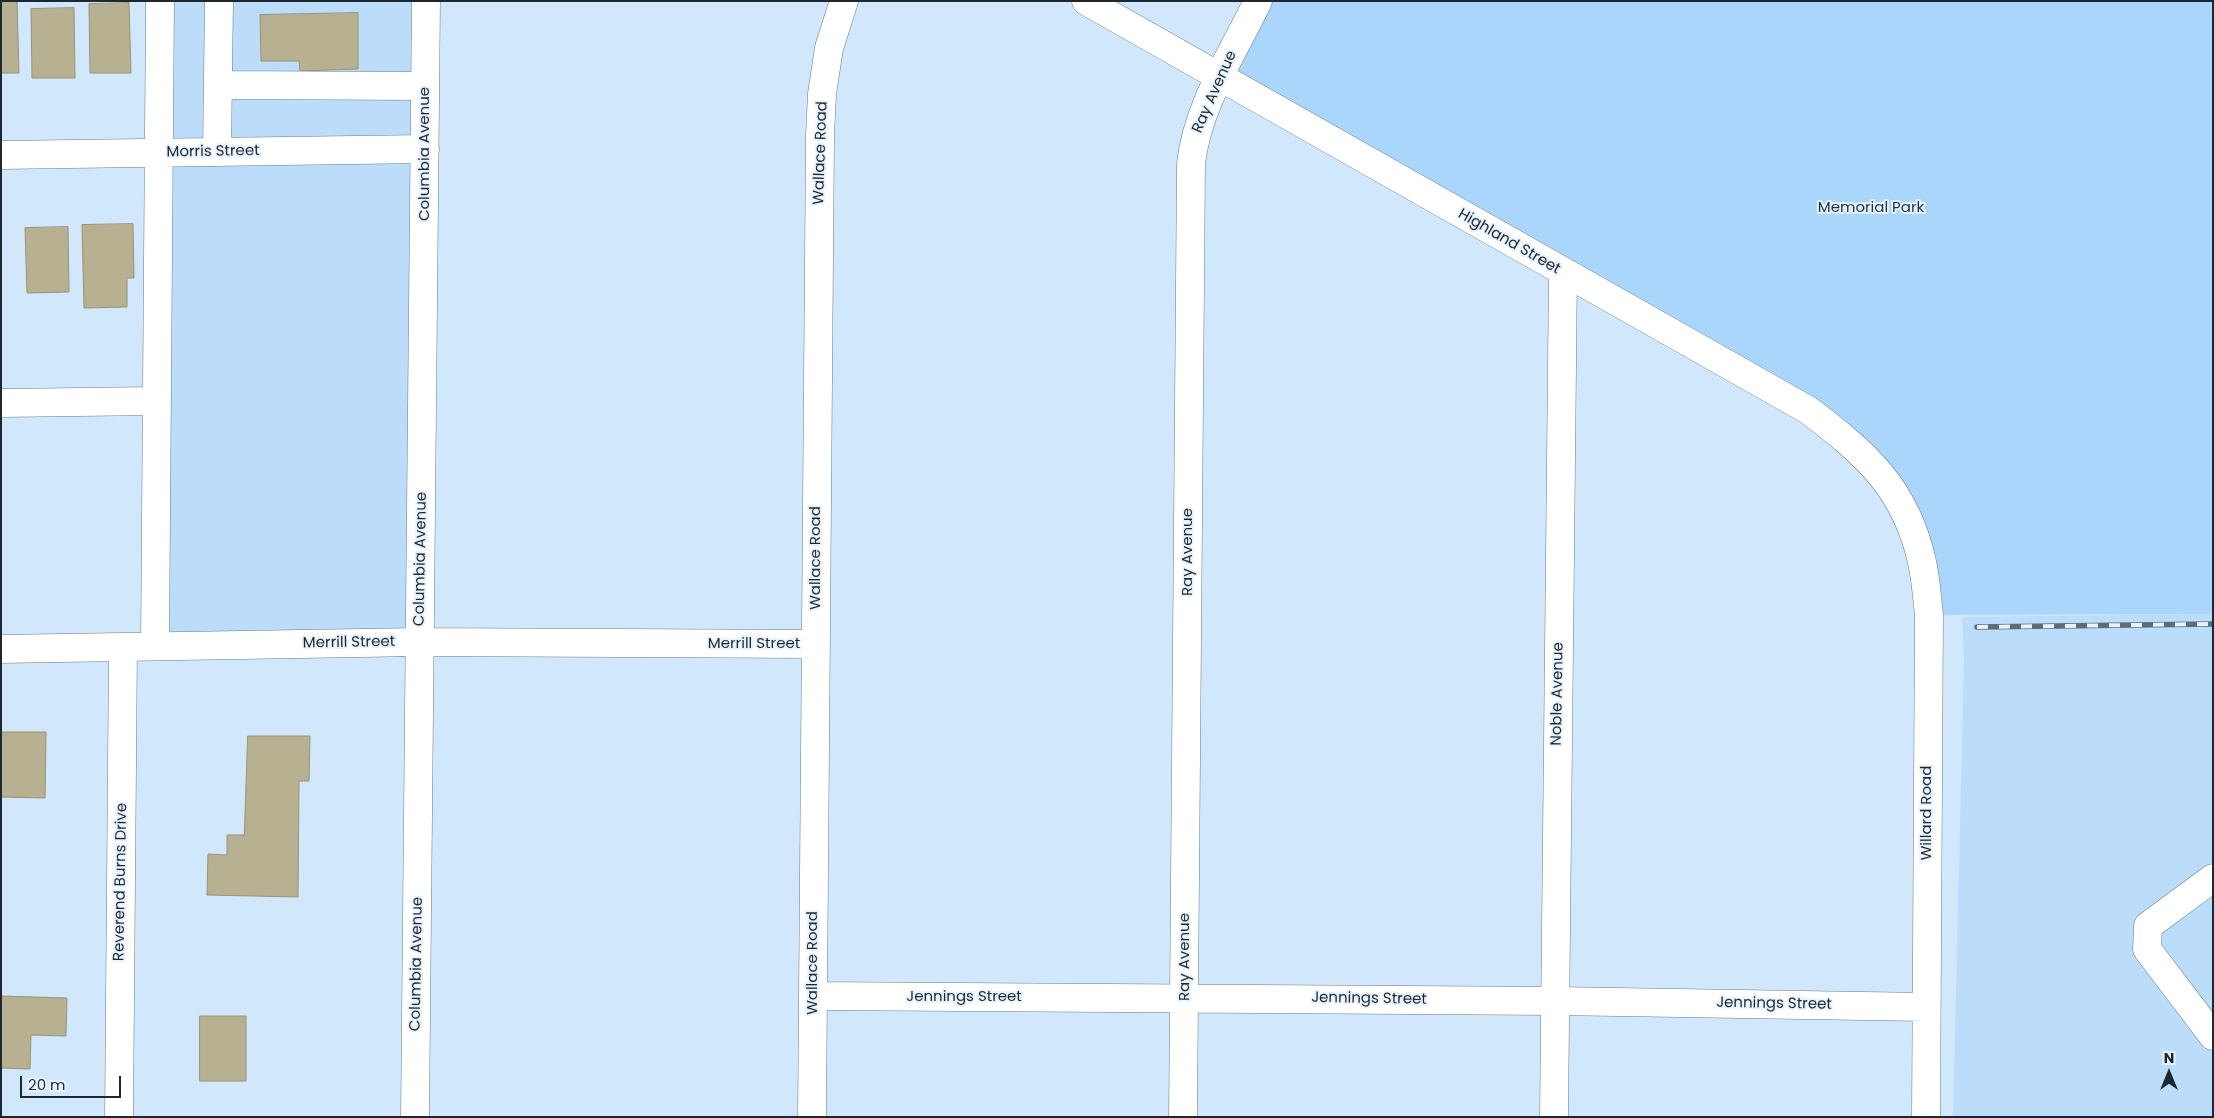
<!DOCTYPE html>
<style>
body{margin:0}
#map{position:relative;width:2214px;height:1118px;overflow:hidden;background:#d1e7fb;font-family:Poppins,sans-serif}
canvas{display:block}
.frame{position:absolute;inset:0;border:2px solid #1d2730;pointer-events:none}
.north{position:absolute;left:2144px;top:1048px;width:50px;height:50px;-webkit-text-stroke:4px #e8f3fd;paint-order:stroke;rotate:0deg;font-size:14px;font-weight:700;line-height:20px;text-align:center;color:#1d2730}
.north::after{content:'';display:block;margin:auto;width:18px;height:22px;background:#1d2730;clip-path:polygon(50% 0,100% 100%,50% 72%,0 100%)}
.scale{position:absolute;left:20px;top:1076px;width:101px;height:22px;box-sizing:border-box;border:2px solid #1d2730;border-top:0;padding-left:6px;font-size:15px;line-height:18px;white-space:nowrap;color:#1d2730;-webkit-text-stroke:4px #e8f3fd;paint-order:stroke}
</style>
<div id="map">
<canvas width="2214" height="1118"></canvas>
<div class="frame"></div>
<div class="north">N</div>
<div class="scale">20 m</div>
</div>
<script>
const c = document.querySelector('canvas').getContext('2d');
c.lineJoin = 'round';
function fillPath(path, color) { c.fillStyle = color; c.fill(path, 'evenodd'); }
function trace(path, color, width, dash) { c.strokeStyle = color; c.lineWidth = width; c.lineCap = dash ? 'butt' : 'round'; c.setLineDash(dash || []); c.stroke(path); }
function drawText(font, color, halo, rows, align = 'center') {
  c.font = font + ' Poppins,sans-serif'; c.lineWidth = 4; c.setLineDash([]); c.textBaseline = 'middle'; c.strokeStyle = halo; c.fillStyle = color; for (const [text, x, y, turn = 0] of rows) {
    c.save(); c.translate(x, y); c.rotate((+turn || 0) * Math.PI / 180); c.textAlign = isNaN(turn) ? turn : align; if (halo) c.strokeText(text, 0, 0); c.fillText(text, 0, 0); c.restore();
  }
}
fillPath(new Path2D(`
 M172,1H419L415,635L161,640Z
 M2213,614V1117H1953L1964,659L1962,617Z`), '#bbddfa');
fillPath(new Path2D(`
 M1258,1H2213V614L1929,615L1922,561L1853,443L1220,78Z`), '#abd6fb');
const building = new Path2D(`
 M1,1H17L19,73H1Z
 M129,3L131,73H90L89,4Z
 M74,8L75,78H32L31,9Z
 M358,13V69L300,71L299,61H261L260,15Z
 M133,224L134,278H127V307L84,308L82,225Z
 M68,227L69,292L27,293L25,228Z
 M1,732H46L45,798L1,797Z
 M248,736H310L309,781H299L298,897L207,895L208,854L227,855V835H244Z
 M1,996L67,998L66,1036L31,1035L30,1069L1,1068Z
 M200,1016H246V1081H200Z`);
fillPath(building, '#b7b091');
trace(building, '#989273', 1);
const minor = new Path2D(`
 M1086,1L1808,410C1865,453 1906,488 1922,562C1926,580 1927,598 1929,615L1926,1117
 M218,85L425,86
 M217,152L219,1
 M1,155L425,149
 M1,403L157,401
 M155,646L160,1
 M1,649L420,642L816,644
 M2213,878L2148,926L2147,949L2213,1036
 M813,996L1555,1001L1926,1007
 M119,1117L123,647
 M415,1117L426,1
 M812,1117L820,136L822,94L829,48L844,1
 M1183,1117L1191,164C1197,106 1233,53 1258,1
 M1554,1117L1563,272`);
trace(minor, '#647c92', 29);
trace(minor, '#fff', 28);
const rail = new Path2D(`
 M1977,627L2213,624`);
trace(rail, '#5d6c79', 5.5);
trace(rail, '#e8f3fd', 4, [11]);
drawText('15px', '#1d2730', '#e8f3fd', [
 ["Ray Avenue",1215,92,-66],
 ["Morris Street",213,152,-1],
 ["Wallace Road",821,153,-88],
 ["Columbia Avenue",425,154,-90],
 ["Highland Street",1509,242,30],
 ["Ray Avenue",1188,552,-90],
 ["Wallace Road",816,558,-90],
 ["Columbia Avenue",421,559,-89],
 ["Merrill Street",349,643,-1],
 ["Merrill Street",754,644],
 ["Noble Avenue",1558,694,-89],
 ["Willard Road",1927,813,-90],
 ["Reverend Burns Drive",121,882,-89],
 ["Ray Avenue",1185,957,-90],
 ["Wallace Road",813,963,-90],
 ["Columbia Avenue",417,964,-89],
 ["Jennings Street",964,997],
 ["Jennings Street",1369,999,1],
 ["Jennings Street",1774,1004,1]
]);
drawText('15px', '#13344e', '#e8f3fd', [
 ["Memorial Park",1871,208]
]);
</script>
